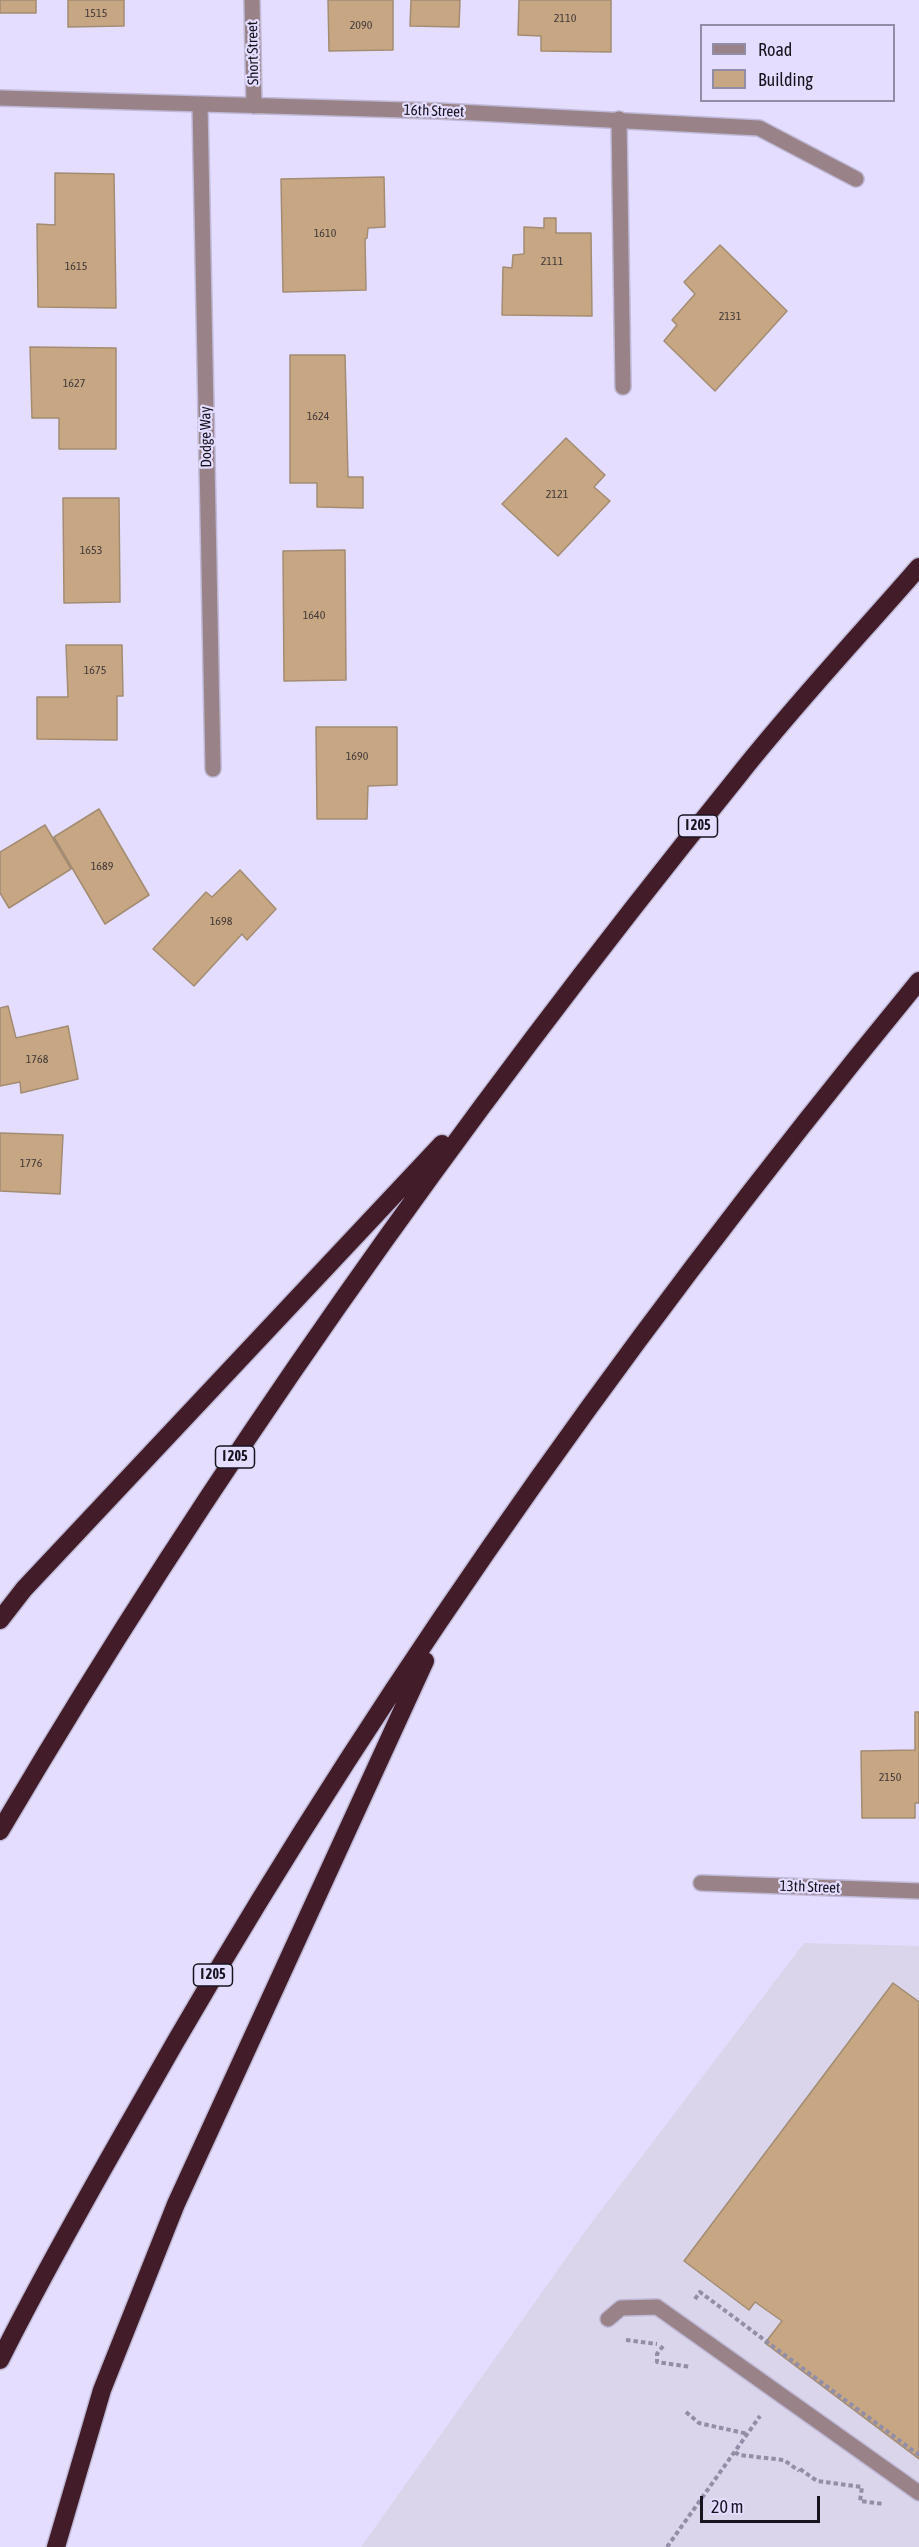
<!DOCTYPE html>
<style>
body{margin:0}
#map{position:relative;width:919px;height:2547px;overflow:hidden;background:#e4ddff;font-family:"Asap Condensed",sans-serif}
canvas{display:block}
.legend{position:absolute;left:700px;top:24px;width:195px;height:78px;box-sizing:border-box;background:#e4ddff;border:2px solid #928da6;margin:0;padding:8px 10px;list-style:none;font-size:18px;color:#171420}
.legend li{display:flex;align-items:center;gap:12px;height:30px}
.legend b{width:30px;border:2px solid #928da6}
.scale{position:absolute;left:700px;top:2496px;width:120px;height:27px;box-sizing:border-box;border:3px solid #171420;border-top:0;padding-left:8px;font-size:18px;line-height:21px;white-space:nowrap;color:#171420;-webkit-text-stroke:4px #e4ddff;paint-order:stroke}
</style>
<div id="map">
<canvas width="919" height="2547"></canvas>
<ul class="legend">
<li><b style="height:8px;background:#998389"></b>Road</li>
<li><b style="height:16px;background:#c7a783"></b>Building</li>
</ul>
<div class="scale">20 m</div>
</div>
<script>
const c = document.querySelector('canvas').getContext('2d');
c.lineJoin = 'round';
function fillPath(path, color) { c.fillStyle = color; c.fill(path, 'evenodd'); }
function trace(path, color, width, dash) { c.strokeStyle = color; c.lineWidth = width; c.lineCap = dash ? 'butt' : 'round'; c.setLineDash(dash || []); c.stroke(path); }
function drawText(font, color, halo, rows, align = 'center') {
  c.font = font + ' "Asap Condensed",sans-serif'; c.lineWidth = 4.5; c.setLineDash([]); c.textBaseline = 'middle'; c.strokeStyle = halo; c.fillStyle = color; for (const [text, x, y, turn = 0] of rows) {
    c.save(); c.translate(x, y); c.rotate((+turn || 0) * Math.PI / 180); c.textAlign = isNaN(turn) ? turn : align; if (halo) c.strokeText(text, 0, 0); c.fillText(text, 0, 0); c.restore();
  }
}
fillPath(new Path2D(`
 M804,1943L919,1946V2547H361L586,2230Z`), '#dad5eb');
const building = new Path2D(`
 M0,0H36V13H0Z
 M68,0H124V26L68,27Z
 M328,0H393V50L329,51Z
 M411,0H460L459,27L410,26Z
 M519,0H611V52L541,51V36L518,35Z
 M55,173L114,174L116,308L38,307L37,224L55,225Z
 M384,177L385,227L368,228L367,238L365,239L366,290L283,292L281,179Z
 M544,218H556V233H591L592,316L502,315L503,267L512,268L513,255L524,254V227L544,228Z
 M720,245L787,311L715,391L664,341L677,325L672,320L695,294L684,282Z
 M30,347L116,348V449H59V418H32Z
 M290,355H345L348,477H363V508L317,507V483H290Z
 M566,438L605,475L594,487L610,501L558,556L502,504Z
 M63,498H119L120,602L64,603Z
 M345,550L346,680L284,681L283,551Z
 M66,645H122L123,696H117V740L37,739V697H68Z
 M316,727H397V785L368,786L367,819H317Z
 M99,809L149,895L105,924L54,837Z
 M45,825L71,869L9,908L0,893V852Z
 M240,870L276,909L247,940L242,934L194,986L153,949L206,892L212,897Z
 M8,1006L16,1038L68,1026L78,1079L21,1093L20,1082L0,1086V1008Z
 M0,1133L63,1135L60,1194L0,1191Z
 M915,1712H919V1803H915V1818H862L861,1751L915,1750Z
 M893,1983L919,2002V2459L765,2343L782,2321L755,2302L749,2310L684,2261Z`);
fillPath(building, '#c7a783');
trace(building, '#a38c73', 1.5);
const lane = new Path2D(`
 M619,119L623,387
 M608,2319L621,2308L657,2307L919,2493`);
const street = new Path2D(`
 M252,0L254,106
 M0,98L439,111L759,128L856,179
 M200,105L213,769
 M701,1883L919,1891`);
const highway = new Path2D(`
 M0,1620L24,1589L442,1144
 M0,1831C218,1460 469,1109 739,775C796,703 859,636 919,567
 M0,2360C42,2276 89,2193 136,2111C361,1711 628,1335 919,981
 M56,2547L102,2390L176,2204L425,1661`);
trace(lane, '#bfb9d7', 18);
trace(street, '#bfb9d7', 18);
trace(highway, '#bfb9d7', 21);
trace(new Path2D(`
 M695,2299L700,2292L919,2455
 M626,2340L657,2344
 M663,2346L657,2354V2362L691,2367
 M686,2412L699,2423L748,2434
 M735,2452L739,2455L784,2460L799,2471
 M800,2469L817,2481L862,2487L860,2501L884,2504
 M667,2547L760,2416`), '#938ea7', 4, [4.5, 3]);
trace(lane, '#998389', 15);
trace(street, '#998389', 15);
trace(highway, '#421c29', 18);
drawText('12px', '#433939', null, [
 ["1515",96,13],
 ["2110",565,18],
 ["2090",361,25],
 ["1610",325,233],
 ["2111",552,261],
 ["1615",76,266],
 ["2131",730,316],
 ["1627",74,383],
 ["1624",318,416],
 ["2121",557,494],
 ["1653",91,550],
 ["1640",314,615],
 ["1675",95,670],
 ["1690",357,756],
 ["1689",102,866],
 ["1698",221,921],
 ["1768",37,1059],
 ["1776",31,1163],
 ["2150",890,1777]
]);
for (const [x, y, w] of [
 [698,826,39],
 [235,1457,39],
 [213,1975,39]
]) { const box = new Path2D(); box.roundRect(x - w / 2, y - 11, w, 22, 4.5); c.fillStyle = '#e4ddff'; c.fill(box); trace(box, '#171420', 1.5); }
drawText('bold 14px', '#171420', null, [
 ["I 205",698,826],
 ["I 205",235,1457],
 ["I 205",213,1975]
]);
drawText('15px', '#171420', '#e4ddff', [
 ["Short Street",253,53,-91],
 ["16th Street",434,111,2],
 ["Dodge Way",206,437,-91],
 ["13th Street",810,1887,2]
]);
</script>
